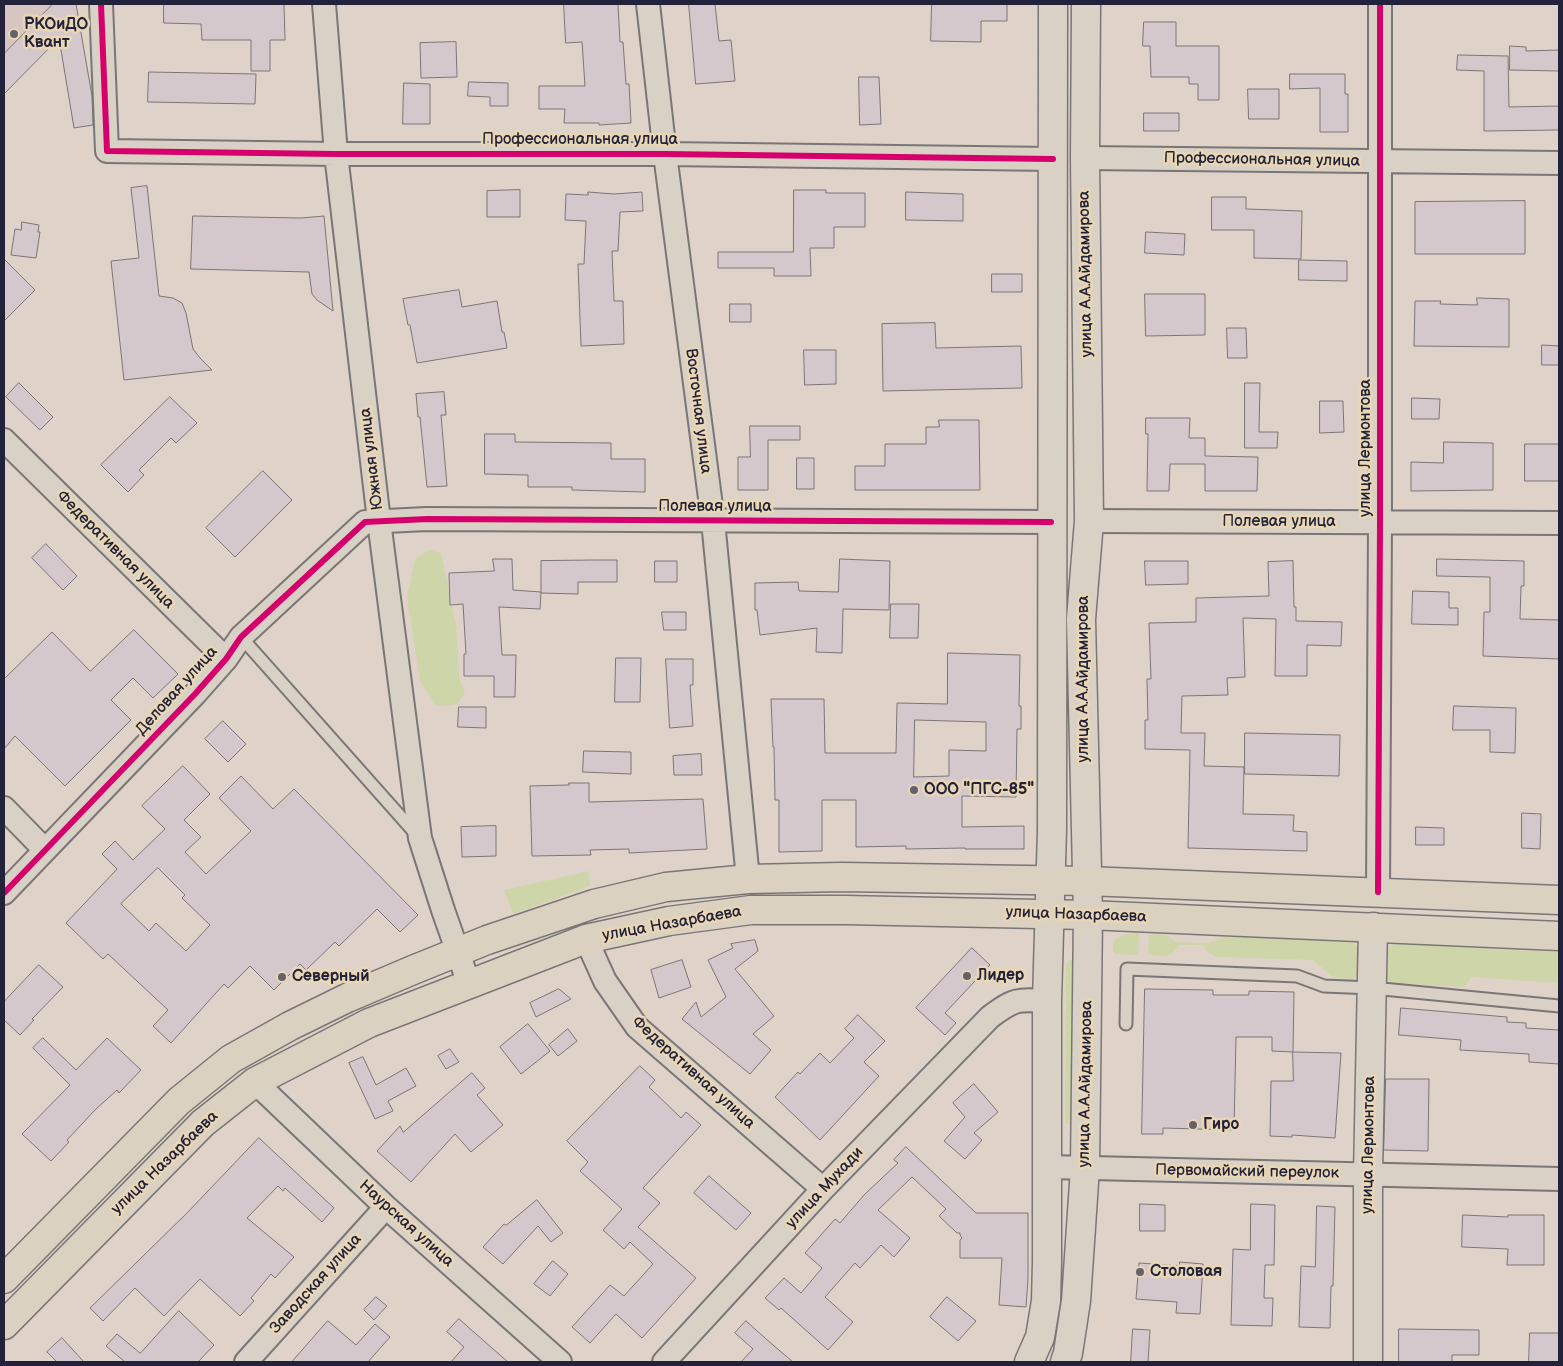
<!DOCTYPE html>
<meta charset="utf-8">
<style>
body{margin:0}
#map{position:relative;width:1563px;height:1366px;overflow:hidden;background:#dfd2c8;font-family:"Balsamiq Sans",sans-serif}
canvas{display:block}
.frame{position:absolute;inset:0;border:5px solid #22223b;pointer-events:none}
</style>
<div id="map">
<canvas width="1563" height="1366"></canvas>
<div class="frame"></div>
</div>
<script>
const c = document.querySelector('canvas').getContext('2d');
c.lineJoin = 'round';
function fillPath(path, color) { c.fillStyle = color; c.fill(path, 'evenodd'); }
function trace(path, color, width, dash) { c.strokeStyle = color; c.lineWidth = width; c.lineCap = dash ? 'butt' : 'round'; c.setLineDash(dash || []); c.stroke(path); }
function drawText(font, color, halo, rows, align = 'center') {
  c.font = font + ' "Balsamiq Sans",sans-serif'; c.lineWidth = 5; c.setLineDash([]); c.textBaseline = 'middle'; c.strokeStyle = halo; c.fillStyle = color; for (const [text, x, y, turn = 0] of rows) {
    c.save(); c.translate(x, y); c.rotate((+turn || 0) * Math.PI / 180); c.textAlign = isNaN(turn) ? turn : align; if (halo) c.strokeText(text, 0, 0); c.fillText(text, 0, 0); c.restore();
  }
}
fillPath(new Path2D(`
 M4,4H53L4,54Z`), '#d7c5c1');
fillPath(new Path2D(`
 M429,550L441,553L456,624L459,676L465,693L457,704L446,706L436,705L420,681L407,597L415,559Z
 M589,871L590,886L513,914L504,890Z
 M1139,933L1138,955L1115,954L1113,952V942C1121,934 1128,933 1139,933Z
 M1149,934L1166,935L1176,942L1208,943L1224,937L1346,941L1353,943L1359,948L1358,971L1356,977L1351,979L1334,978L1313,960L1216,957L1205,950L1204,945H1179C1170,960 1164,956 1148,955Z
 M1395,944L1559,952V983L1472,977L1464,987L1395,983L1388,980C1384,970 1384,958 1388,948Z
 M1071,960L1074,962L1073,1123L1070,1125L1066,1123L1065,1120L1066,965L1068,962Z`), '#ced6a9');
const building = new Path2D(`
 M53,4H76L92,96L93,125L74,128L59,38L4,94V54Z
 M164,4H284L285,40H270V71H251V40H202L201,24L164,23Z
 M564,4H618L620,42H623L626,84H629L631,123L599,125V123H564L565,109H539V86H585L582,42L566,43Z
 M689,4H715L719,41L731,40L735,81L696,84Z
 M932,4H1007V21H981V42L931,41Z
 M1144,22H1176V46H1219V100H1198V84H1189V77H1151L1150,46H1143Z
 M456,42L457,77L421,78L420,43Z
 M1510,46L1526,47V51L1559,50V71L1510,70Z
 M1458,55L1508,56L1509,107L1559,106V130L1484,131V71L1457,70Z
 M149,72L256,74L255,104L148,102Z
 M1290,74H1345V94H1348V132H1320V88L1290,89Z
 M859,77H879L881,124L860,125Z
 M469,82L508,83V106H490V97L468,96Z
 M404,83L430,84V124H403Z
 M1248,89H1279V119H1249Z
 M1144,113H1179V131H1144Z
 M147,186L159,296L173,298L182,303L186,313L193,349L200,358L212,370L124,380L111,261L139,258L131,188Z
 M520,190V217H487V191Z
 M794,190H826V193H865V227H834V248H810L811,276H774V268H718V252H793Z
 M588,192L614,194L642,192L643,211L620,212L618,251H612L614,301H623L624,344L581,346L578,264H584L586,221L565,220L566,194L588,195Z
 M906,192L963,194V221L906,220Z
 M1212,197H1246V209L1302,211L1301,259L1254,258V230H1212Z
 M1525,201V254H1415V202Z
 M193,216L301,218L324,216L333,311L317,300L312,294L309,272L191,269Z
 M22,222L39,225L38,232H40L36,258L11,255L15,229L21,230Z
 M1146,232L1185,234L1184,255L1145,253Z
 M4,259L35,290L4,321Z
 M1299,260L1347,261V281L1299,280Z
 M992,274H1022V292H992Z
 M459,290L462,307L497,301L502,332H504L507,348L417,363L410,325H408L403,299Z
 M1145,294H1205V335L1146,336Z
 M1477,298L1509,299V347L1414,346L1415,301H1441L1440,304L1477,305Z
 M730,304H751V322H730Z
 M935,323L936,348L1021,346L1022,388L883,391L882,324Z
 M1227,328H1246L1247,358H1228Z
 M1542,345L1559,346V365H1542Z
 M804,350H836V384L805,385Z
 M19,383L53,417L40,430L6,397Z
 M1245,383H1260L1259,432H1278L1277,448H1245Z
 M444,392L446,415H441L447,486L427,487L420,417H418L416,394Z
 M170,397L197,423L176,443L171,438L139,470L144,475L128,492L101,465Z
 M1412,398L1440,399L1439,419H1412Z
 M1320,401H1343L1344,432L1320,433Z
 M1146,418H1190L1189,438H1205V456L1258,457L1257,491H1205V464H1170L1169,491H1147L1148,434H1146Z
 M939,420H979L980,490H855V466H885V444H926V427H939Z
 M750,426H800V440H768V490H738V457H750Z
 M485,434H515V442L611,443V459H645V492L572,490V487H528V475L485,474Z
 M1444,442L1493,443V490L1411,491V462L1443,463Z
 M1525,444H1559V481H1525Z
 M797,458H814V489H797Z
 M263,471L292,500L235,557L206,528Z
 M46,544L77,576L63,590L32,558Z
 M493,559H512L513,590L541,592L540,609L499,607L502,655H516L515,697H494V676H464V654H466L463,604L450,605L449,573L494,571Z
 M840,559L890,561L889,610L843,609L842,653L816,652L817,628L760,635L757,610H755V583L798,582L799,591L838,592Z
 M1437,559L1524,561V586H1521L1520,619L1559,620V659L1483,656L1484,612H1490V577L1437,576Z
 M594,560H617V582H578V594L541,593V561Z
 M655,561H677V582H655Z
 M1145,561H1188V584L1146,585Z
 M1293,561L1294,607H1296V621L1342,622L1341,646L1307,645V676H1275L1276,619L1243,618L1245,677L1227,678L1228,695L1182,696L1181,733H1205L1204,766L1244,767L1243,814L1294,815L1293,831L1307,832V851L1188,848L1190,750L1145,749V720H1148L1147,679H1151L1149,623L1196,622V598L1269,596L1268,562Z
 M1413,591L1449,592V608H1458V625L1412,624Z
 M891,604H919L918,638H890Z
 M662,612H686V630H664Z
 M134,630L178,674L153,698L133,678L111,700L131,720L65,786L15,736L4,749V679L52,632L90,671Z
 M948,653L1020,655L1019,706H1021V729H1017L1016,797L962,796V827L1024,826V849H965V848L906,849V846L856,847V800H822V851L779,852V800H775L774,747H773L771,699H824L825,753H896L897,703L947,704ZM915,720L986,722V751L949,750V776L914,777Z
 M616,658H641L640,702H615Z
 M666,659H693V685H690L693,726L670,728Z
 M1454,706L1516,708L1515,753L1490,752V730H1453Z
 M459,707H486V728L458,727Z
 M223,721L246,744L228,762L205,739Z
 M1245,733L1340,735L1339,776L1245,774Z
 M584,751L631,752V774L583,772Z
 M701,754L702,775H674L673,756Z
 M183,766L210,794L184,820L201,837L185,852L206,874L251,831L219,798L241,776L273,809L294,789L418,915L400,932L377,909L339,946L335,942L306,970L300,964L274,990L250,966L228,988L224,984L171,1043L153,1026L168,1010L108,954L103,959L66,923L117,869L102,854L115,841L133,860L165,829L142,806ZM158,868L185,895L182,898L210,925L186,951L156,923L149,931L121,904Z
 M569,783H589V802L703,799L707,849L629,853V849L590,850L591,855L532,856L530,786L569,785Z
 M1522,813L1541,814L1540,849L1522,848Z
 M496,826V856L462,857L461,827Z
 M1416,827L1444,828V845H1416Z
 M755,940L758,951L735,969L774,1016L753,1034L771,1050L750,1074L682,1019L696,1002L701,1017L726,997L708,960L733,948L731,944Z
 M972,948L990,965L945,1013L956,1023L945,1035L916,1008Z
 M682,960L691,987L659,998L651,970Z
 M39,965L63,987L32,1019L34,1020L20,1035L4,1020V1002Z
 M559,989L571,999L536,1017L530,1003Z
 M1145,989L1213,990V995H1249V991L1294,992L1293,1052L1272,1051V1037H1236L1234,1130L1163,1128V1134H1142Z
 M1401,1008L1507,1017V1022L1526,1023V1028L1559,1030V1064L1529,1062V1054L1460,1050L1461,1040L1399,1035Z
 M858,1015L885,1041L864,1062L879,1076L820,1140L775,1097L798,1072L800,1074L820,1053L830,1063L854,1038L845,1029Z
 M528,1024L550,1051L521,1074L500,1047Z
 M568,1029L577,1041L558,1056L549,1045Z
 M43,1038L76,1070L107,1038L141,1070L119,1093L117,1090L95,1110L67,1140L69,1142L51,1161L22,1134L70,1085L33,1048Z
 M450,1049L459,1062L446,1069L438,1056Z
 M1293,1052L1341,1053L1335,1138L1292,1135V1137L1270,1136L1271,1081H1293Z
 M363,1057L376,1085L406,1068L416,1086L388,1101L393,1111L375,1119L349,1063Z
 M640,1066L655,1080L649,1087L681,1118L686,1112L701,1125L643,1188L660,1203L638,1227L696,1278L642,1338L616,1314L590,1343L572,1327L610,1285L624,1296L653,1264L630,1242L624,1249L603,1230L622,1209L580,1171L588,1162L567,1141Z
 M472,1073L485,1088L477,1095L503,1125L471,1152L455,1134L411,1182L377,1151L400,1126L403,1132Z
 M1386,1079H1429L1428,1151L1384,1150Z
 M974,1084L998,1112L974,1133L982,1140L965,1159L944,1141L965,1117L953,1103Z
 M259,1138L334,1208L322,1222L285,1188L283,1191L278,1186L247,1218L294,1257L275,1278L271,1274L251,1298L254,1301L240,1316L200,1279L164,1316L135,1288L103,1321L90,1308L187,1213Z
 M906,1147L976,1213H1028V1279L1026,1307L999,1305L1002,1258H960V1240L962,1238L960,1235V1233H957L939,1216L946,1209L912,1177L878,1210L910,1238L894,1257L881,1245L860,1268L855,1263L825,1297L853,1322L828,1350L781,1308L779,1310L765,1298L784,1278L801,1293L822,1268L805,1253L835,1219L840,1223L864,1195L898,1163L894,1160Z
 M709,1176L751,1213L736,1230L694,1193Z
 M537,1200L563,1233L551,1242L538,1226L503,1264L483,1247L504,1224L506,1225Z
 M1140,1204L1165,1205V1231H1140Z
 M1251,1204L1275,1205L1274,1265H1265L1264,1298H1273L1272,1326L1231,1325L1233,1249L1250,1250Z
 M1317,1206L1335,1207L1333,1286H1331L1330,1328L1299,1327L1301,1266L1315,1267Z
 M1463,1215L1508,1217V1215H1544V1265H1507L1508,1249L1462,1247Z
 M553,1261L568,1274L550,1296L534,1284Z
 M1180,1262L1203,1264L1200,1314L1176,1313L1177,1302L1136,1299L1139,1263L1179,1266Z
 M376,1297L387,1306L374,1320L364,1310Z
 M947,1297L976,1321L958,1341L930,1317Z
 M179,1311L214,1345L198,1362H125L106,1346L117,1334L140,1353Z
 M459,1319L476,1334L508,1362H451L464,1347L447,1332Z
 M328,1321L356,1345L375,1324L390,1337L368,1362H292Z
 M746,1321L773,1345L793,1362H741L753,1349L735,1333Z
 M1133,1329L1150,1330L1148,1362H1131Z
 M1399,1329L1479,1330V1355H1452V1362H1399Z
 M1530,1333H1559V1362H1529Z
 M62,1338L84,1362H57L47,1352Z`);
fillPath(building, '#d5c8cc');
trace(building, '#7b7676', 1);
const service = new Path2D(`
 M241,637L416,834
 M1126,1024L1127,969L1297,976L1324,986L1372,988L1559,1006`);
const minor = new Path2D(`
 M101,4L107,151L336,154H665L1053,159
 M324,4L336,154L379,521L420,838L443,910L469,984
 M648,4L665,154L713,521L748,879
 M1085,158L1559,163
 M4,440L226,659
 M1089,521L1559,523
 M4,808L45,850
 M1378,892L1380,522V4
 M4,893L195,694L226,659L241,637L365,522L427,519L1051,522
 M586,939L605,981L637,1027L823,1189
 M255,1082L386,1207L560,1362
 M1048,1167L1559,1179
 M246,1362L386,1207
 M664,1362L823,1189L990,1017C1014,999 1017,999 1047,1001`);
const tertiary = new Path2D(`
 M1368,1362V1175L1373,927`);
const secondary = new Path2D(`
 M1029,1362L1040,1337L1046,1301L1047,1262V1001L1052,829L1053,4
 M1065,1362L1068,1353L1076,1301L1085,1168L1088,915L1081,619L1089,521L1085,158L1086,4`);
const primary = new Path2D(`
 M4,1279L179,1101L231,1059L290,1026L347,998L413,970L487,940L594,904L666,887L748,879L842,877L1087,881L1559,900
 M4,1325L203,1123L255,1082L369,1023L586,939L669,921L751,910H845L1088,915L1559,936`);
trace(service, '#7b7676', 15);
trace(minor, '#7b7676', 26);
trace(tertiary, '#7b7676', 31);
trace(secondary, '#7b7676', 31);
trace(primary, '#7b7676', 31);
trace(service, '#d9d1c5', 11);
trace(minor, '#d9d1c5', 22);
trace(tertiary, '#d9d1c5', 28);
trace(secondary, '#d9d1c5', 28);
trace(primary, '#dad1c1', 28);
trace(new Path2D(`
 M101,4L107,151L336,154H665L1053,159
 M1378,892L1380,522V4
 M4,893L195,694L226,659L241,637L365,522L427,519L1051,522`), '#d6006c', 6);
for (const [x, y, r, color] of [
 [14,34,5,"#64606c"],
 [914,790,5,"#64606c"],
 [967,976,5,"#64606c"],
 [282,977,5,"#64606c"],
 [1193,1125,5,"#64606c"],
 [1140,1272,5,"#64606c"]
]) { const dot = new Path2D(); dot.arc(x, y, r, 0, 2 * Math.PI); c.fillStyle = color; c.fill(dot); trace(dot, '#e9d6b4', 2); }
drawText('bold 16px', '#22223b', '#e9d6b4', [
 ["РКОиДО",24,25],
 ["Квант",24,43],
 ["ООО \"ПГС-85\"",924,790],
 ["Лидер",977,976],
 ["Северный",292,977],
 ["Гиро",1203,1125],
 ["Столовая",1150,1272]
], 'left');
drawText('16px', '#22223b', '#e9d6b4', [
 ["Профессиональная улица",580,140],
 ["Профессиональная улица",1262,160,1],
 ["улица А.А.Айдамирова",1086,274,-91],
 ["Восточная улица",698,411,83],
 ["улица Лермонтова",1366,448,-90],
 ["Южная улица",372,459,-97],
 ["Полевая улица",715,507],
 ["Полевая улица",1279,522],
 ["Федеративная улица",115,550,45],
 ["улица А.А.Айдамирова",1084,679,-90],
 ["Деловая улица",177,691,-48],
 ["улица Назарбаева",1076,915,2],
 ["улица Назарбаева",672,924,-10],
 ["Федеративная улица",693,1073,42],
 ["улица А.А.Айдамирова",1086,1084,-89],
 ["улица Лермонтова",1369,1145,-89],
 ["улица Назарбаева",165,1163,-44],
 ["Первомайский переулок",1247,1172,1],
 ["улица Мухади",825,1188,-47],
 ["Наурская улица",406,1224,42],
 ["Заводская улица",316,1284,-48]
]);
</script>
